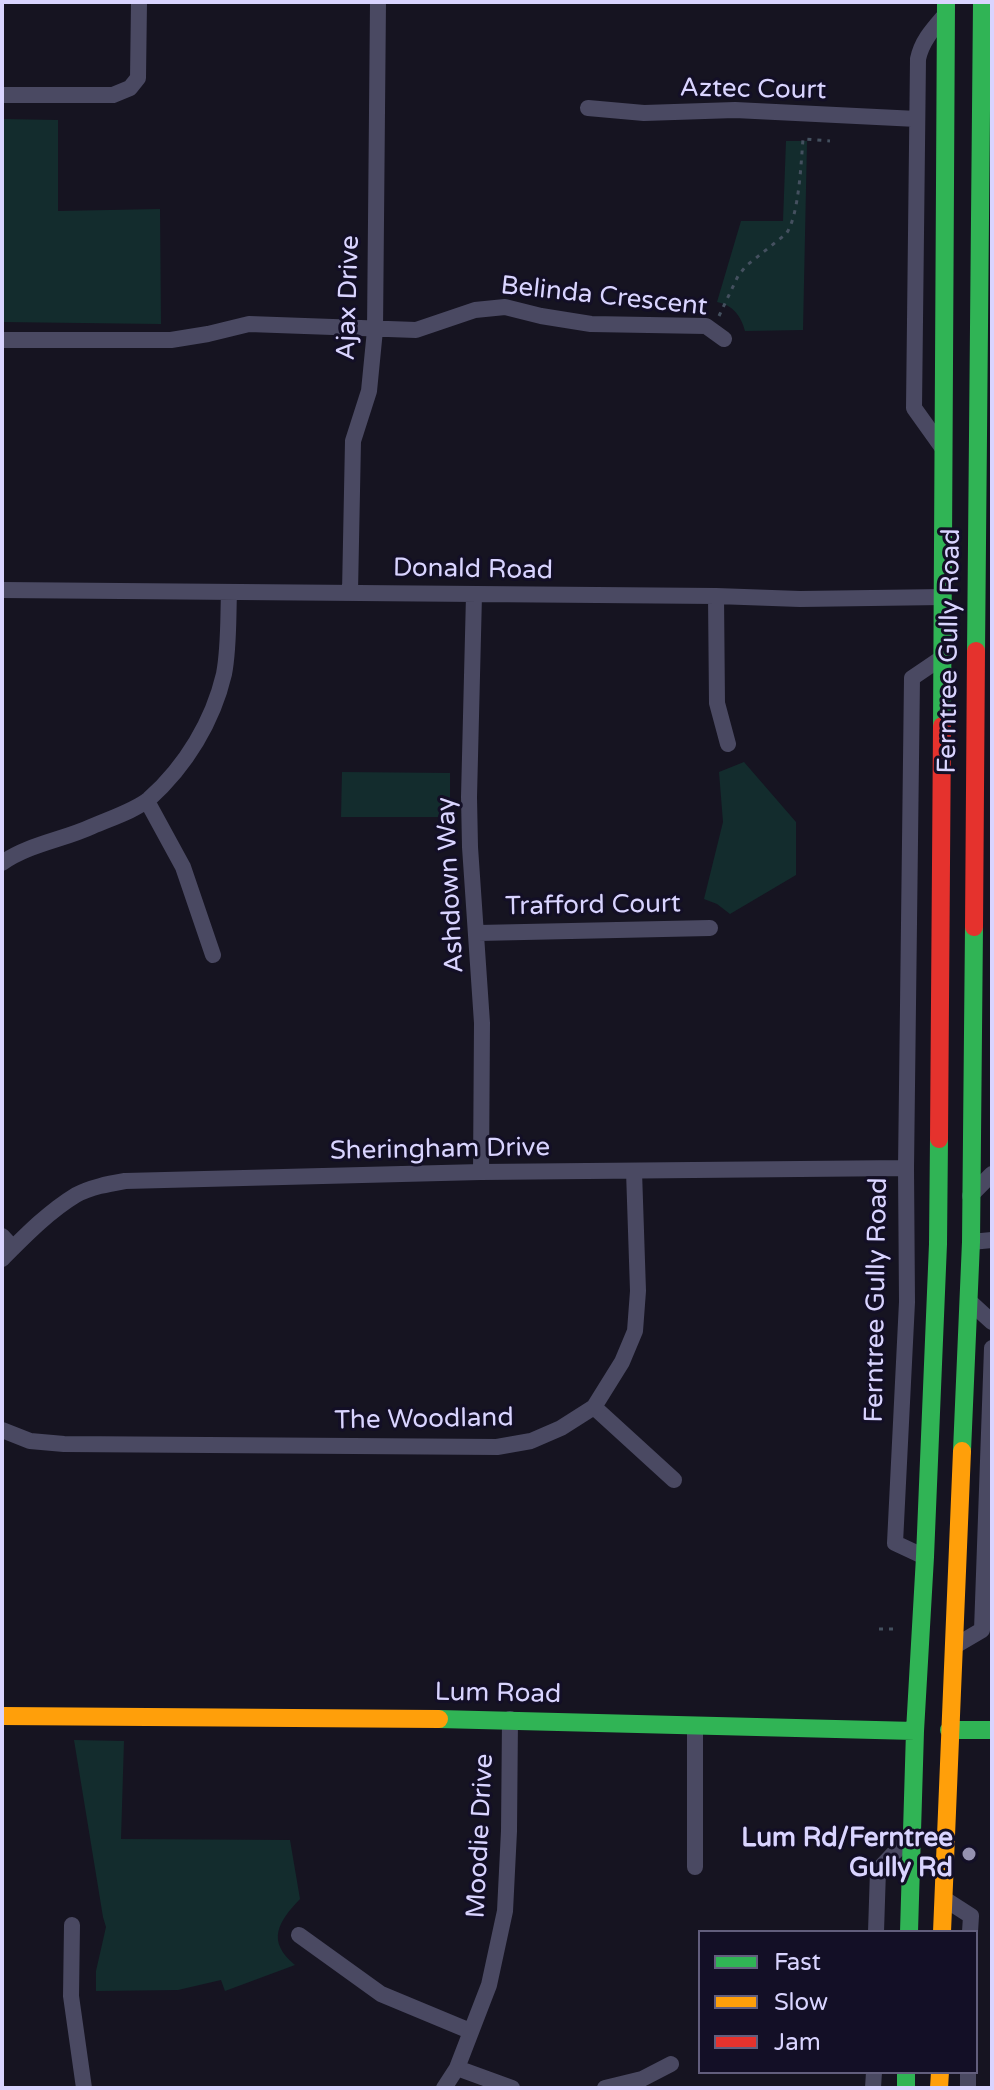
<!DOCTYPE html>
<style>
body{margin:0}
#map{position:relative;width:994px;height:2090px;overflow:hidden;background:#161421;font-family:"Varela Round",sans-serif}
canvas{display:block}
.frame{position:absolute;inset:0;border:4px solid #d9d4ff;pointer-events:none}
.legend{position:absolute;left:698px;top:1930px;width:280px;height:144px;box-sizing:border-box;background:#130f26;border:2px solid #625e7d;margin:0;padding:10px 14px;list-style:none;font-size:24px;color:#d9d4ff}
.legend li{display:flex;align-items:center;gap:16px;height:40px}
.legend b{width:40px;border:2px solid #625e7d}
</style>
<div id="map">
<canvas width="994" height="2090"></canvas>
<div class="frame"></div>
<ul class="legend">
<li><b style="height:10px;background:#30b455"></b>Fast</li>
<li><b style="height:10px;background:#ff9f0a"></b>Slow</li>
<li><b style="height:10px;background:#e5322d"></b>Jam</li>
</ul>
</div>
<script>
const c = document.querySelector('canvas').getContext('2d');
c.lineJoin = 'round';
function fillPath(path, color) { c.fillStyle = color; c.fill(path, 'evenodd'); }
function trace(path, color, width, dash) { c.strokeStyle = color; c.lineWidth = width; c.lineCap = dash ? 'butt' : 'round'; c.setLineDash(dash || []); c.stroke(path); }
function drawText(font, color, halo, rows, align = 'center') {
  c.font = font + ' "Varela Round",sans-serif'; c.lineWidth = 6; c.setLineDash([]); c.textBaseline = 'middle'; c.strokeStyle = halo; c.fillStyle = color; for (const [text, x, y, turn = 0] of rows) {
    c.save(); c.translate(x, y); c.rotate((+turn || 0) * Math.PI / 180); c.textAlign = isNaN(turn) ? turn : align; if (halo) c.strokeText(text, 0, 0); c.fillText(text, 0, 0); c.restore();
  }
}
fillPath(new Path2D(`
 M2,119L58,120V211L160,209L161,324L2,322Z
 M786,141H807L803,330L745,331C741,316 733,305 717,302L741,221H783Z
 M744,762L796,822V875L730,914L717,904L704,899L723,822L719,772Z
 M342,772L450,773V817H341Z
 M74,1740L124,1741L121,1839L290,1840L300,1899C278,1922 266,1941 295,1965L225,1991L221,1980L178,1990L96,1991V1971L106,1927L103,1917Z`), '#132c2d');
trace(new Path2D(`
 M719,316L738,276L746,266L786,234C799,216 801,163 803,139L830,141
 M879,1629H898`), '#44505f', 3, [4, 6]);
trace(new Path2D(`
 M2,95H113L130,88L138,78L139,2
 M588,108L644,113L735,110L917,119
 M2,340H171L208,334L249,324L416,330L475,310L505,307L541,316L591,324L706,326L724,339
 M944,450L914,408L918,59C922,40 934,28 946,14
 M2,590L716,596L800,599L943,597
 M350,592L353,441L369,391L375,330L378,2
 M474,595L469,797L470,847L482,1023L481,1172
 M716,596L717,703L728,744
 M147,801L183,867L213,955
 M2,863C29,844 63,840 93,826C109,819 136,810 149,799C186,766 213,721 224,674C229,648 228,619 229,593
 M478,933L710,928
 M970,1196L992,1174
 M2,1236L13,1248
 M971,1242L992,1240
 M2,1259C24,1237 48,1212 76,1195C91,1187 108,1184 125,1181L481,1172L906,1168
 M969,1301L992,1322
 M594,1407L674,1480
 M2,1430L30,1441L64,1444L497,1447L531,1441L561,1428L594,1407L622,1362L635,1331L638,1291L634,1171
 M925,1557L895,1543L907,1302L906,1168L912,678L943,657
 M953,1647L982,1630L992,1348
 M695,1725V1867
 M943,1898L971,1916L970,1932
 M72,1925L71,1996L84,2088
 M876,1932L878,1870L911,1835
 M299,1935L381,1994L470,2031
 M457,2068L512,2088
 M444,2088L457,2068L489,1985L505,1911L509,1831L510,1719
 M605,2088L642,2079L671,2064
 M873,2088L874,2072
 M968,2088V2072`), '#4a4962', 16);
trace(new Path2D(`
 M976,651L982,2
 M942,726L946,2
 M962,1451L971,1242L974,927
 M439,1719L915,1731
 M949,1730H992
 M909,1932L915,1731L925,1557L938,1244L939,1139
 M906,2072V2088`), '#30b455', 18);
trace(new Path2D(`
 M2,1716L439,1719
 M942,1932L962,1451
 M939,2088L940,2072`), '#ff9f0a', 18);
trace(new Path2D(`
 M974,927L976,651
 M939,1139L942,726`), '#e5322d', 18);
for (const [x, y, r, color] of [
 [969,1854,8,"#9591b1"]
]) { const dot = new Path2D(); dot.arc(x, y, r, 0, 2 * Math.PI); c.fillStyle = color; c.fill(dot); trace(dot, '#130f26', 3); }
drawText('26px', '#d9d4ff', '#130f26', [
 ["Aztec Court",753,90,1],
 ["Belinda Crescent",604,297,6],
 ["Ajax Drive",349,298,-88],
 ["Donald Road",473,570,1],
 ["Ferntree Gully Road",950,651,-89],
 ["Ashdown Way",451,885,-93],
 ["Trafford Court",593,906,-1],
 ["Sheringham Drive",440,1150,-1],
 ["Ferntree Gully Road",877,1300,-89],
 ["The Woodland",424,1420,-1],
 ["Lum Road",498,1694,1],
 ["Moodie Drive",481,1836,-87]
]);
drawText('bold 26px', '#d9d4ff', '#130f26', [
 ["Lum Rd/Ferntree",953,1839],
 ["Gully Rd",953,1869]
], 'right');
</script>
